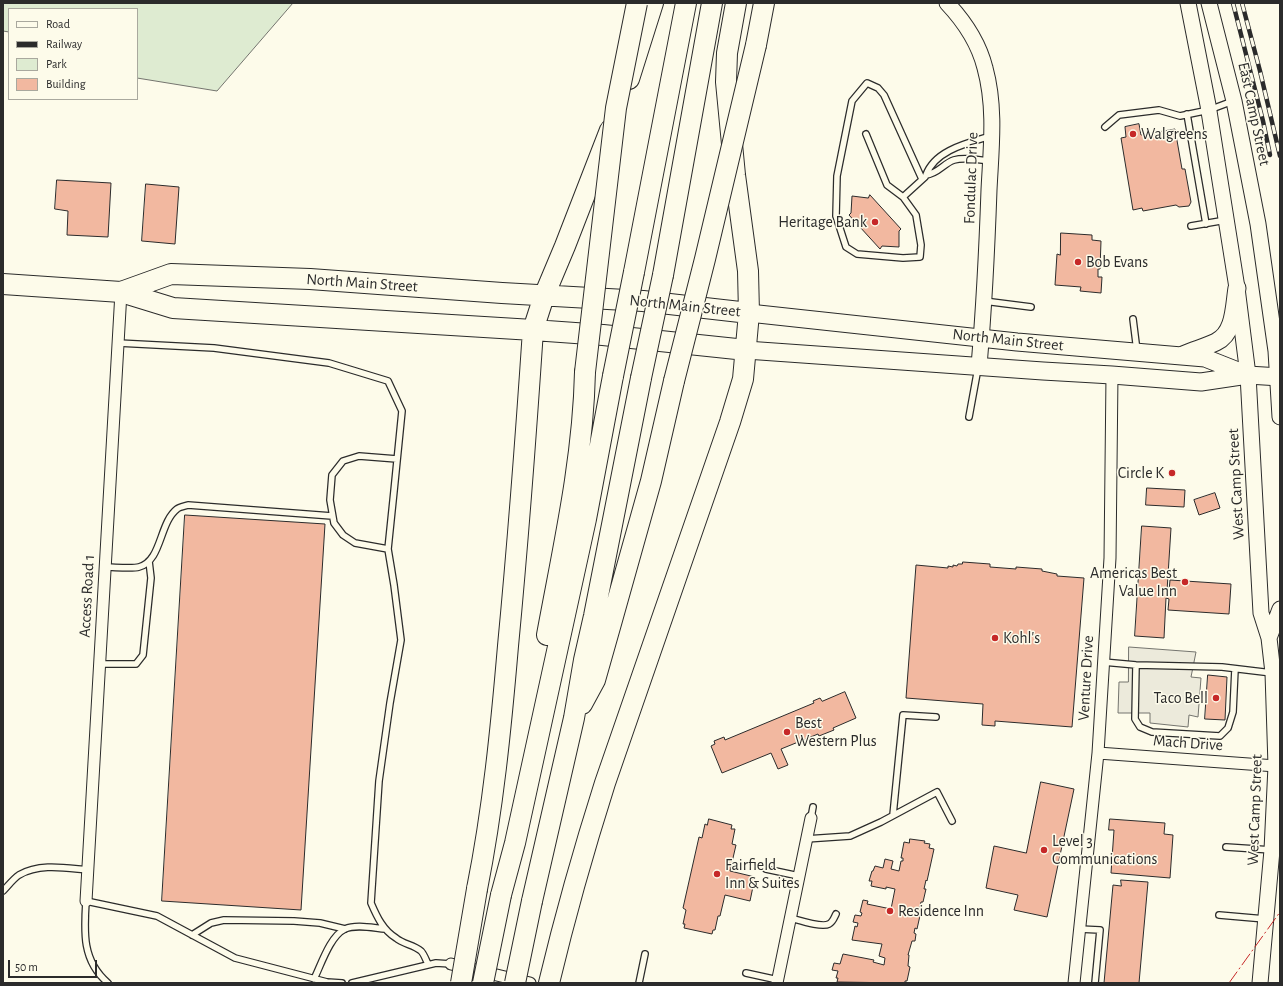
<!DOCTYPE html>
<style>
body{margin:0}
#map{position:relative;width:1283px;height:986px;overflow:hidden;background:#fdfbea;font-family:"Alegreya Sans",sans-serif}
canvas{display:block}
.frame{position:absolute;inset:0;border:4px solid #2b2b2b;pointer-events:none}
.legend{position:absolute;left:8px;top:8px;width:130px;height:92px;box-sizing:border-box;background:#fdfbea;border:1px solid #a9a89e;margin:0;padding:5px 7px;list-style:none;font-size:12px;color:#2b2b2b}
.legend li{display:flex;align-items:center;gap:8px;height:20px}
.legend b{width:20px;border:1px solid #a9a89e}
.scale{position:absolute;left:8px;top:960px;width:89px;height:18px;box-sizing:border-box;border:2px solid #2b2b2b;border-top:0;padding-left:5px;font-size:12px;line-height:14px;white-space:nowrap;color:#2b2b2b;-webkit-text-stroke:3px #fdfbea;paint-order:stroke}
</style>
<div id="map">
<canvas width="1283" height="986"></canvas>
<div class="frame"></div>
<ul class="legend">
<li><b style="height:5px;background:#fdfbea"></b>Road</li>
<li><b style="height:5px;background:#2b2b2b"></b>Railway</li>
<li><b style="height:11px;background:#deebd1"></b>Park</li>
<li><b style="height:11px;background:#f2b8a0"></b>Building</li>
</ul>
<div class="scale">50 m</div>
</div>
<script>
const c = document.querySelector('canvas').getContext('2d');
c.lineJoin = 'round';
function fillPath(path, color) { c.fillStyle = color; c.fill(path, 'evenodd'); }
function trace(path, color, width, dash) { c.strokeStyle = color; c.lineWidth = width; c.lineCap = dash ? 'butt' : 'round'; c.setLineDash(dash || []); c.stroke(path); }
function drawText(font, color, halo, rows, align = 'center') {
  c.font = font + ' "Alegreya Sans",sans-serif'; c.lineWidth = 3; c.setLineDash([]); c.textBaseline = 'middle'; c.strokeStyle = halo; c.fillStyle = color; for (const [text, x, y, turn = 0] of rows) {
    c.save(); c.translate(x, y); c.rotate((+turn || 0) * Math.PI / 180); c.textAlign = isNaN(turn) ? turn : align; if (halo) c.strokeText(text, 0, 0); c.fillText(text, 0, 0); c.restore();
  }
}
const green = new Path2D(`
 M3,3H293L217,91L137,78V9H9V32L3,31Z`);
fillPath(green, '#deebd1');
trace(green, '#74746e', 1);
const parking = new Path2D(`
 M1129,647L1196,652L1191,677L1201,678L1198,717L1189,715L1188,727L1150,723V713H1118L1119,682H1128Z`);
fillPath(parking, '#eceadb');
trace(parking, '#74746e', 1);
const building = new Path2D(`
 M1139,124L1141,135L1175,129L1182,169H1185L1191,202L1189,206L1179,207L1176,205L1143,211L1142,208L1133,210L1121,138L1126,137L1125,127Z
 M57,180L111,183L108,237L67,235L68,211L55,209Z
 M146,184L179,187L175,244L142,241Z
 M870,195L901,229L899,231V247L882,246L880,249L849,215L851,213L852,196L868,198Z
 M1061,233L1092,235V240L1101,241L1100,269H1098V277H1102L1101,293L1080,291L1081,287L1055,285L1057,254L1060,255Z
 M1147,488L1185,490L1184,507L1146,505Z
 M1215,493L1220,508L1199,515L1194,500Z
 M185,515L325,524L301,910L162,901Z
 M1142,526L1171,528L1167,591H1169L1170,580L1231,584L1229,614L1168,610L1169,599L1166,598L1164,638L1135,636Z
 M963,562L990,564V567L1016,569V567L1042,569V571L1057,574V576L1084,578L1072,727L995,721V726L982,725L983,704L906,698L916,565L948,568V566L953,567V565L957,566L958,564H962Z
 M1208,675L1227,677L1225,720L1205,719Z
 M845,692L856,718L833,728L834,730L819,736L818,734L781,749L788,765L778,769L771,753L722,773L711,746L715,744L714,741L724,737L725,740L814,703L813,701L820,698L822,701Z
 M1041,782L1074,789L1047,917L1014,910L1018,895L986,888L994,846L1026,853Z
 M709,819L732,825L731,829H735L732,844L736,845L730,871L755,877L750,901L725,895L720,916H718L715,930H713L712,934L684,928L685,924H683L686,910L683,908L699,837L702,838L705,824L707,825Z
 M1110,819L1165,823L1164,834L1173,835L1170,878L1111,873L1114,830H1109Z
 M910,839L925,841L924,843L930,844L929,848L934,849L927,881L926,880L924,889H926L923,902H921L919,911H921L917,929L915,928L914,933L916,934L915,941H912L908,955H909L908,966L910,967L907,981H905V983L837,982L838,978H836L838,971L832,970L834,963L840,964L843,954L874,960L873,962L884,965L885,958L879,956L882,944L852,940L855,926L857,927L858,923L853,922L855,915L861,916L862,913L860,912L863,900L868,901L867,904L891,909L895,889L886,887V889L871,886L872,881H869L872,871H873L875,866L883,868L885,859L893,861L891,869L899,871L901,861H903V858H901L904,842L909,843Z
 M1121,880L1148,882L1139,983H1104L1113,885L1121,886Z`);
fillPath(building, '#f2b8a0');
trace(building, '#2b2b2b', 1);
const lane = new Path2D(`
 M1187,114L1206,224
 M1105,127L1119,115L1159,110L1180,116L1209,110L1233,101
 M866,134L887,185L903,197L925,177
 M990,161C979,160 965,157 954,160C944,163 938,174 926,175C935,150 968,143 991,136
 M903,197L916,215L921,245L920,257L903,258L857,254L846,247L836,216L837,176L852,101L867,83L878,88L884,95L922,179
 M1191,226L1226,220
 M984,301L1031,307
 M1133,319L1137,351
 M118,343L214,348L329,363L388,381L402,411L394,491L388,549L394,585L401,640L390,703L379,781L371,903C377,917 383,930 396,938C403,944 414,945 421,951C424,954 426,960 428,964
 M969,417L978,368
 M388,549L355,543L343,535L334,523L330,500L332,475L343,461L359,456L397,459
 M105,567C114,567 132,569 139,567C162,561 159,523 177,509C179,507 185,506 188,505L332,516
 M1103,662L1136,665L1222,667L1272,673
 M99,664H136L143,655L151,578L149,561
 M1136,665L1135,719L1140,727L1152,732L1220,736L1228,728L1233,712L1235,669
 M893,815L903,715L936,717
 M811,818L813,807
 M806,839L850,836L881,822L937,792L952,821
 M1226,847L1272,850
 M766,869L799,876
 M3,891C8,886 13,879 19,875C40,863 65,868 88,870
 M1219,915L1265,919
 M790,918C798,920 822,928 829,924C833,922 834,918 836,914
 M1079,929L1100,930L1095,983
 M192,935L211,923L224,920L294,921L320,923L345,929
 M746,973L778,980
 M314,979C321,965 330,936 345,929C356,924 373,928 385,929
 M108,983C82,961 84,932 86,901L157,916L235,958L327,982L342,983
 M352,983L436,963L451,964
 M639,983L645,954`);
const street = new Path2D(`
 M1098,753L1276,766
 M86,901L121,292
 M451,964L530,983
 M777,983L811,818
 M1074,983L1098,753L1110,558L1112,375`);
const secondary = new Path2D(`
 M947,3C964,21 979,44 985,68C996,108 991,149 989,190C987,248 984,307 979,366
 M1188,3L1208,105L1237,288L1248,375L1261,613L1269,638L1273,673L1276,766L1272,850L1260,983
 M1209,3L1234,101L1258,224L1276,351L1280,417
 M1269,638L1280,609`);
const primary = new Path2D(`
 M749,313L1017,342L1205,358L1248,375
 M746,350L1043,371L1112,375L1201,382L1248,375L1280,377
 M1183,355C1194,350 1206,347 1216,342C1235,333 1234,306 1237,288`);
const highway = new Path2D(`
 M756,45L764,3
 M629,79L653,3
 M634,272L686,3
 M663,275L712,3
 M3,284L121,292L173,308L533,330L603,335L746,350
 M121,292L171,274L310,279L502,293L643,301L749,313
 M547,635C563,548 583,461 585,372
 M582,704L595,680L612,620L651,481L674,381
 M477,889C493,809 501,728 508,646C518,541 526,435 533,330L544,296L565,246L610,130
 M501,895L515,843L586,519L613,376
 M532,901L574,718L584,660L594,616L641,378
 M549,983C565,916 584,849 605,783L730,422L743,379L749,313L748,271L735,175L726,82L727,53L736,3`);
trace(lane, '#2b2b2b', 8);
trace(street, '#2b2b2b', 13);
trace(secondary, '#2b2b2b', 17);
trace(primary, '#2b2b2b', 19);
trace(highway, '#2b2b2b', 22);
trace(lane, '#fdfbea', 5.5);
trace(street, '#fdfbea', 11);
trace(secondary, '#fdfbea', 15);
trace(primary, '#fdfbea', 17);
trace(highway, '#fdfbea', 20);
const rail = new Path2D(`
 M1233,3L1263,121L1270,155
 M1242,3L1260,71L1280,156`);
trace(rail, '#2b2b2b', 4.5);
trace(rail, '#fdfbea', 3, [9]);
const highwayBridge = new Path2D(`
 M585,372L616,108L637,3
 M613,376L634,272
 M641,378L663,275
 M674,381L705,259L756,45
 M461,983L477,889
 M483,983L501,895
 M515,983L532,901`);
trace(highwayBridge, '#2b2b2b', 22, []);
trace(highwayBridge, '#fdfbea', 20);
trace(new Path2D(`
 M1229,983L1280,912`), '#c62828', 1, [14, 3, 2, 3]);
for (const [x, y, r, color] of [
 [1133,134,4,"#c62828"],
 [875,222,4,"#c62828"],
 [1078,262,4,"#c62828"],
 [1172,473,4,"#c62828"],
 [1185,582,4,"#c62828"],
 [995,638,4,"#c62828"],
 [1216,698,4,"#c62828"],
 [787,732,4,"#c62828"],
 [1044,850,4,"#c62828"],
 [717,874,4,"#c62828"],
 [890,911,4,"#c62828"]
]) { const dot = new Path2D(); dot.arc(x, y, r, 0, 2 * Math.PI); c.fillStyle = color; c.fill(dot); trace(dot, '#fdfbea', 1.5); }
drawText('16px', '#2b2b2b', '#fdfbea', [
 ["East Camp Street",1254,114,78],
 ["Fondulac Drive",971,178,-88],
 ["North Main Street",362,283,4],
 ["North Main Street",685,306,6],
 ["North Main Street",1008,340,6],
 ["West Camp Street",1236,484,-93],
 ["Access Road 1",87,596,-87],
 ["Venture Drive",1086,678,-87],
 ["Mach Drive",1188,743,4],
 ["West Camp Street",1255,810,-88]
]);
drawText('16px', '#2b2b2b', '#fdfbea', [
 ["Walgreens",1141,134],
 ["Heritage Bank",867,222,"right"],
 ["Bob Evans",1086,262],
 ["Circle K",1164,473,"right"],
 ["Americas Best",1177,573,"right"],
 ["Value Inn",1177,591,"right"],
 ["Kohl's",1003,638],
 ["Taco Bell",1208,698,"right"],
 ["Best",795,723],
 ["Western Plus",795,741],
 ["Level 3",1052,841],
 ["Communications",1052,859],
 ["Fairfield",725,865],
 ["Inn & Suites",725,883],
 ["Residence Inn",898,911]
], 'left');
</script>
